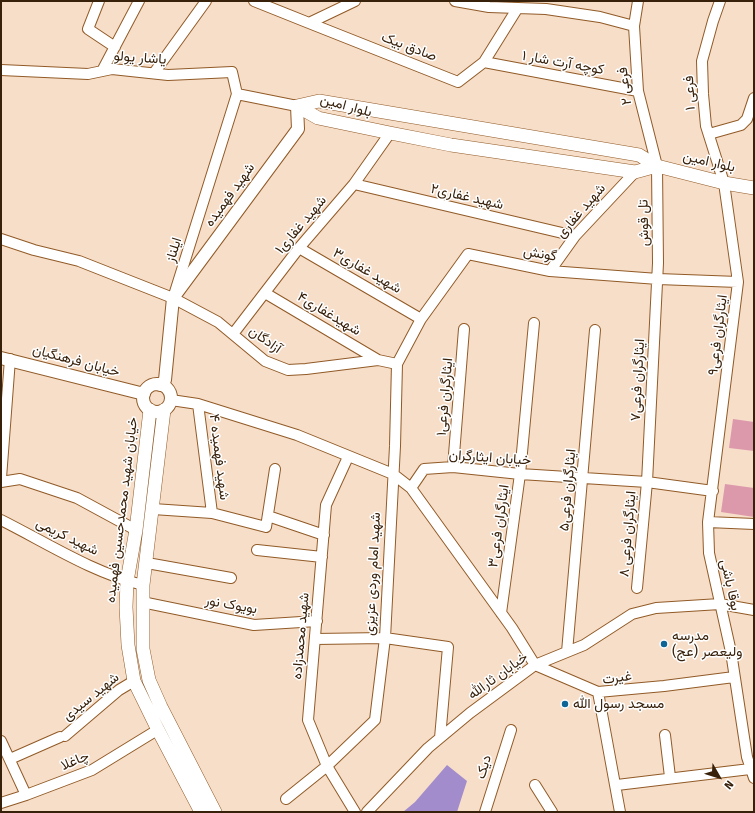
<!DOCTYPE html>
<meta charset="utf-8">
<style>
body{margin:0}
#map{position:relative;width:755px;height:813px;overflow:hidden;background:#f7dec9;font-family:"Fira Sans",sans-serif}
canvas{display:block}
.frame{position:absolute;inset:0;border:2px solid #38210b;pointer-events:none}
.north{position:absolute;left:699px;top:757px;width:40px;height:40px;-webkit-text-stroke:3px #fff;paint-order:stroke;rotate:129deg;font-size:11px;font-weight:700;line-height:16px;text-align:center;color:#38210b}
.north::after{content:'';display:block;margin:auto;width:14px;height:18px;background:#38210b;clip-path:polygon(50% 0,100% 100%,50% 72%,0 100%)}
</style>
<div id="map">
<canvas width="755" height="813"></canvas>
<div class="frame"></div>
<div class="north">N</div>
</div>
<script>
const c = document.querySelector('canvas').getContext('2d');
c.lineJoin = 'round';
function fillPath(path, color) { c.fillStyle = color; c.fill(path, 'evenodd'); }
function trace(path, color, width, dash) { c.strokeStyle = color; c.lineWidth = width; c.lineCap = dash ? 'butt' : 'round'; c.setLineDash(dash || []); c.stroke(path); }
function drawText(font, color, halo, rows, align = 'center') {
  c.font = font + ' "Fira Sans",Vazirmatn,sans-serif'; c.lineWidth = 3; c.setLineDash([]); c.textBaseline = 'middle'; c.strokeStyle = halo; c.fillStyle = color; for (const [text, x, y, turn = 0] of rows) {
    c.save(); c.translate(x, y); c.rotate((+turn || 0) * Math.PI / 180); c.textAlign = isNaN(turn) ? turn : align; if (halo) c.strokeText(text, 0, 0); c.fillText(text, 0, 0); c.restore();
  }
}
fillPath(new Path2D(`
 M733,419L754,422V451L729,448Z
 M725,484L754,488V517L721,512Z`), '#dd99ac');
fillPath(new Path2D(`
 M447,765L467,781L457,812H403L415,802Z`), '#a38ccb');
const minor = new Path2D(`
 M99,1L88,29L115,47
 M254,1L309,23
 M355,1L309,23L458,82L484,62L517,9
 M455,1L489,7L546,9L600,17L634,26
 M720,1L713,21L702,61L703,94L706,126L724,183L738,282L708,522L709,553L731,652L747,757L754,778
 M484,62L638,91
 M1,70L88,74L112,69L168,75L232,72L237,94
 M102,71L139,1
 M154,73L206,1
 M709,134L741,125L747,119L754,98
 M354,184L575,236
 M1,239L34,250L79,261L173,298L218,322L265,361L288,370L306,369L378,360L397,364
 M299,248L421,319
 M550,271L575,236L635,172
 M175,292L237,94L297,106
 M265,293L378,360
 M233,334L299,248L354,184L390,133
 M171,400L198,404L297,435L393,474L411,488L424,469L453,467L520,474L647,482L713,491
 M198,404L212,513
 M348,457L326,505L308,720L327,766L355,812
 M453,467L464,329
 M1,478L10,359
 M1,482L20,479L77,498L136,530
 M411,488L512,628L535,665L598,692
 M153,509L212,513L266,527L275,469
 M268,516L324,535
 M1,520C47,543 93,573 143,585
 M708,522L754,524
 M257,550L322,557
 M147,563L231,578
 M637,588L647,482L658,263L657,166L638,91L634,26L638,1
 M142,602L254,625L317,621
 M501,613L520,474L534,323
 M315,639L385,638L448,647L440,738
 M567,652L595,330
 M665,735L670,777
 M65,736L119,690L134,681
 M1,741L26,795
 M10,759L60,737
 M535,785L552,812
 M617,785L750,769
 M286,799L327,766L375,720L385,638L395,446L397,364L421,319L468,254L550,271L658,279L738,282
 M1,803L26,795L92,770L154,732
 M367,812L428,748L470,713L535,665L584,645L632,614L656,608L720,604L754,610
 M485,812L511,730
 M620,812L598,692L664,686L734,677`);
const tertiary = new Path2D(`
 M1,358L144,394
 M143 398a14 14 0 1 1 28 0a14 14 0 1 1-28 0Z
 M160,385L165,380L173,298L298,129L297,106`);
const secondary = new Path2D(`
 M297,106L319,101L639,155L657,166L724,183L754,188
 M297,106L318,118L390,133L451,145L635,172L657,166
 M150,410L136,530L127,581L126,607L128,645L134,681L158,730L201,812
 M164,410L143,585V649L149,680L161,707L215,812`);
trace(minor, '#915a26', 12);
trace(tertiary, '#915a26', 14);
trace(secondary, '#915a26', 14);
trace(minor, '#fff', 10);
trace(tertiary, '#fff', 12);
trace(secondary, '#fff', 13);
for (const [x, y, r, color] of [
 [664,644,4,"#0d6595"],
 [565,704,4,"#0d6595"]
]) { const dot = new Path2D(); dot.arc(x, y, r, 0, 2 * Math.PI); c.fillStyle = color; c.fill(dot); trace(dot, '#fff', 1.5); }
drawText('14px', '#38210b', '#fff', [
 ["صادق بیک",409,47,21],
 ["یاشار یولو",140,58,4],
 ["کوچه آرت شار ۱",563,63,10],
 ["فرعی ۲",625,86,-97],
 ["فرعی ۱",690,93,-93],
 ["بلوار امین",346,106,15],
 ["بلوار امین",709,162,13],
 ["شهید فهمیده",230,195,-54],
 ["شهید غفاری۲",467,197,13],
 ["شهید غفاری",581,211,-49],
 ["تل قوش",644,223,-91],
 ["شهید غفاری۱",301,225,-50],
 ["ایلناز",174,250,-73],
 ["گونش",540,254,10],
 ["شهید غفاری۳",367,271,30],
 ["شهیدغفاری۴",329,314,31],
 ["ایثارگران فرعی۹",718,335,-83],
 ["آزادگان",265,340,35],
 ["خیابان فرهنگیان",76,361,15],
 ["ایثارگران فرعی۷",638,380,-87],
 ["ایثارگران فرعی۱",445,397,-85],
 ["شهید فهمیده ۴",219,457,83],
 ["خیابان ایثارگران",490,458,4],
 ["ایثارگران فرعی۵",568,490,-85],
 ["خیابان شهید محمدحسین فهمیده",122,510,-83],
 ["ایثارگران فرعی۳",499,526,-82],
 ["ایثارگران فرعی ۸",628,534,-85],
 ["شهید کریمی",67,537,26],
 ["شهید امام وردی عزیزی",373,574,-87],
 ["بوقا باشی",730,585,77],
 ["بویوک نور",231,605,10],
 ["شهید محمدزاده",301,636,-85],
 ["خیابان ثارالله",498,676,-36],
 ["غیرت",617,678,-8],
 ["شهید سیدی",91,697,-39],
 ["چاغلا",75,761,-23],
 ["دیک",484,767,-73]
]);
drawText('14px', '#38210b', '#fff', [
 ["مدرسه",672,636],
 ["ولیعصر (عج)",672,652],
 ["مسجد رسول الله",573,704]
], 'left');
</script>
